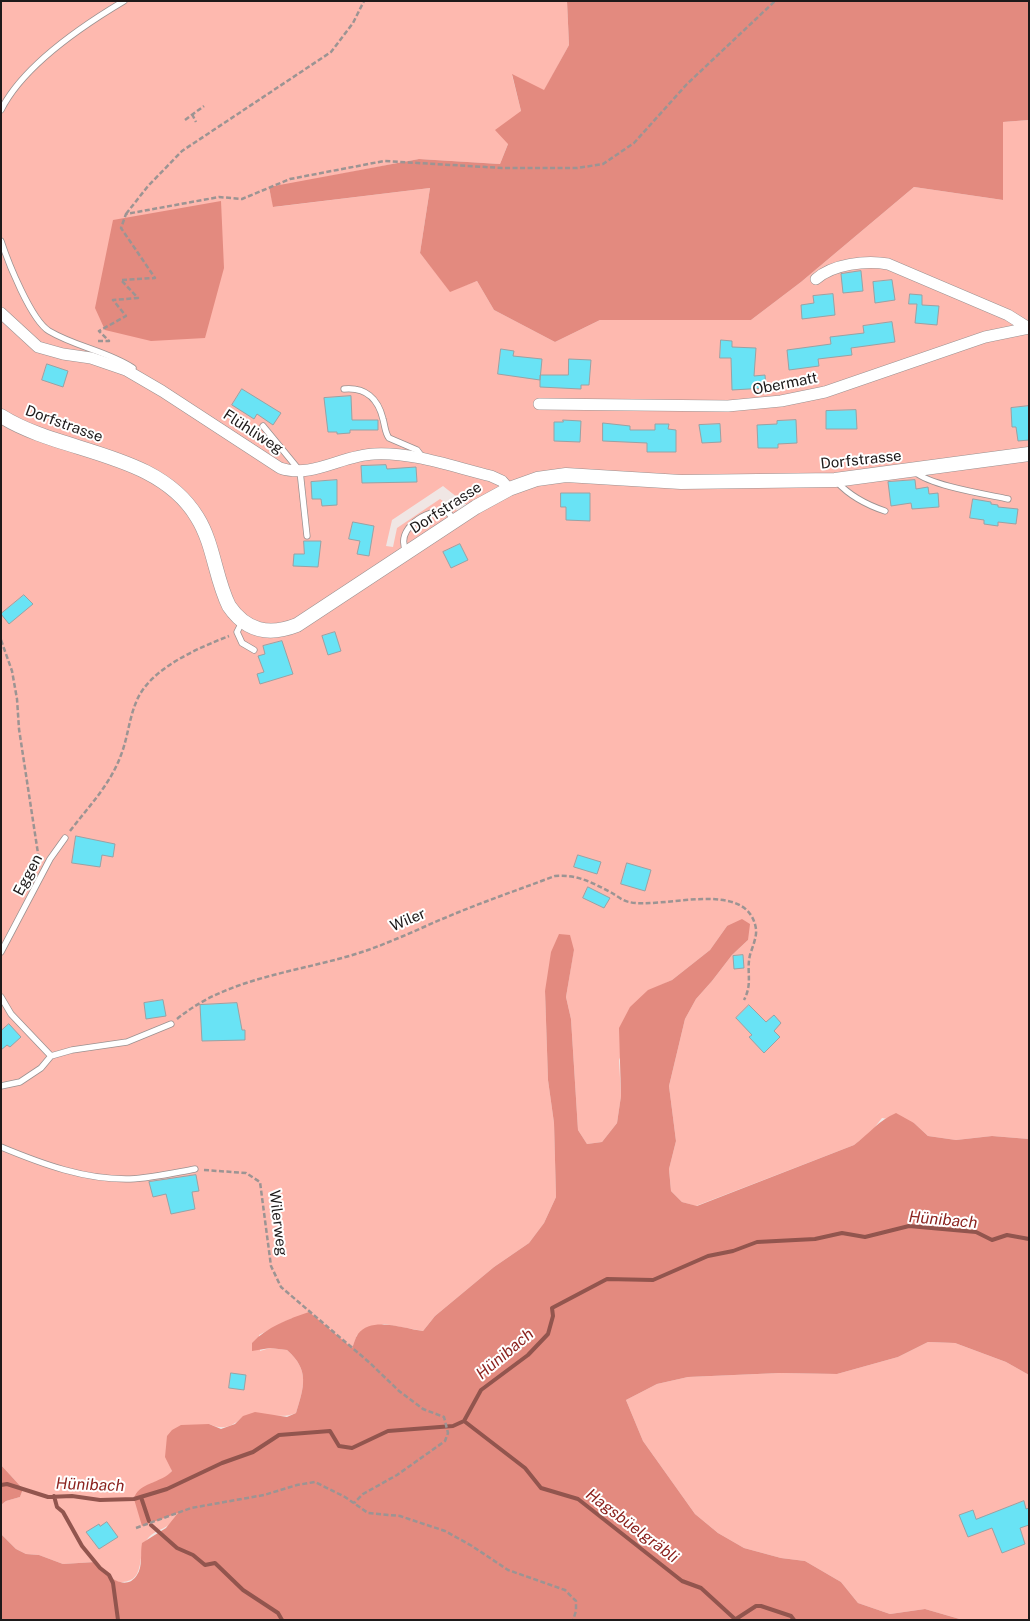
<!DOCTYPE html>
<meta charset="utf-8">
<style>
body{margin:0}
#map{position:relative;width:1030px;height:1621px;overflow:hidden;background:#f0e6e4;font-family:"Public Sans",sans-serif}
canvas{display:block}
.frame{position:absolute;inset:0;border:2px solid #1e1a1a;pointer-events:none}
</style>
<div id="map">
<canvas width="1030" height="1621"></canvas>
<div class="frame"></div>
</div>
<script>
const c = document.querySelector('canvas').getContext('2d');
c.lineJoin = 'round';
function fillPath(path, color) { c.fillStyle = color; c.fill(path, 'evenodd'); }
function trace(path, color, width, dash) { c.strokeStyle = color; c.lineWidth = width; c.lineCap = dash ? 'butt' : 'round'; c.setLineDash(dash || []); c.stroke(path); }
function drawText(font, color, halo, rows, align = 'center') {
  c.font = font + ' "Public Sans",sans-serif'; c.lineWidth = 4; c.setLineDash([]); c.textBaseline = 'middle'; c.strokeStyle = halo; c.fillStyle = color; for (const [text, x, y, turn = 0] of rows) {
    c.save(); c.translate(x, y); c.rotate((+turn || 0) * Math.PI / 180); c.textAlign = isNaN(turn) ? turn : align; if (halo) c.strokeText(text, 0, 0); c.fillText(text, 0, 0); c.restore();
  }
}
fillPath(new Path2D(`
 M1,1H567L569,45L544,91L512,75L521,111L500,164L419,159L269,188L274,207L430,188L420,253L450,291L477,281L494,310L555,342L600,320H751L801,282L914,187L1003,200V122L1029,120V1139L992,1136L956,1140L928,1136L914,1123L882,1118L871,1132L854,1145L696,1206L682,1202L671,1191L669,1169L676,1141L669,1086L685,1019L696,999L712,981L732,955L748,940L727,926L710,950L672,980L648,991L619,1060L621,1096L617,1123L602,1142L587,1144L578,1130L571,1019L566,997L574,949L545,991L548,1080L554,1123L556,1197L544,1223L529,1243L494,1267L435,1316L423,1331L384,1324L357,1335L352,1349L292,1318L259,1335L260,1351L270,1348L287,1350C310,1370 304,1387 296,1413C281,1420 262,1411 245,1416C241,1417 239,1421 235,1423C226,1429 218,1428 209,1424L170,1464L172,1471L165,1479L152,1483L170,1515L179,1512C169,1531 161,1526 149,1537C135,1551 148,1581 122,1582C112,1583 101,1570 95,1562L63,1564L39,1555L26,1554L16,1549L1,1534V1505L6,1501L20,1497L23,1489L1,1465ZM443,486L467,505L458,511L440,499L397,528L393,547L386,546L392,520Z
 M928,1342L955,1343L1006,1362L1029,1375V1620H963L925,1609L890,1614L858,1603L841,1582L805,1561L781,1558L744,1548L718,1533L695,1514L643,1441L626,1400L657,1384L688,1377L780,1373L837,1374L898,1357Z`), '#feb9af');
fillPath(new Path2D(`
 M567,1H1029V120L1003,122V200L914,187L801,282L751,320H600L555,342L494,310L477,281L450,292L420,253L430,188L273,207L269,187L419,159L500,164L508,144L495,130L521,111L512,74L544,90L569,45Z
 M221,201L224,268L205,338L151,341L105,330L95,308L113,220Z
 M742,919L750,924L748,940L732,955L712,981L696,999L685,1019L669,1086L676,1141L669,1169L671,1191L682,1202L697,1206L854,1145C869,1134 879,1120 896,1113L914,1123L928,1136L956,1140L992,1136L1029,1139V1375L1006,1362L955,1343L928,1342L898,1357L837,1374L780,1373L688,1377L657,1384L626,1400L643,1441L695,1514L718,1533L744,1548L781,1558L805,1561L841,1582L858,1603L890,1614L925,1609L963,1620H1V1534L16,1549L26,1554L39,1555L63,1564L95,1562C103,1573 125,1594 137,1575C143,1567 140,1553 142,1543L166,1528L178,1513L142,1526L134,1499C137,1483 162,1483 172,1471L165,1457L167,1436L172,1430L181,1425L209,1424L221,1429L235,1424L243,1416L255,1412L287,1417L296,1413C304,1387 310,1370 287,1350L270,1348L252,1351V1343C267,1327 288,1319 309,1312L352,1348C354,1344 355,1338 358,1334C372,1316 404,1329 423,1331L435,1316L494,1267L529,1243L544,1223L556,1197L554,1123L548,1080L545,991L551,952L559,934L570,935L574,950L566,997L571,1019L578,1130L587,1144L602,1142L617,1123L621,1096L619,1028L630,1007L648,990L672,980L710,950L727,926Z
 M1,1465L23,1489L20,1497L6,1501L1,1505Z`), '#e38a7f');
trace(new Path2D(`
 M464,1421L525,1468L541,1488L578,1499L682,1581L701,1588L736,1620
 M1,1485L7,1484L48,1497L72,1496L100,1500L134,1499L167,1489L222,1463L253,1452L279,1435L330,1431L339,1446L352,1448L388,1431L453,1426L464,1421L481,1390L528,1355L548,1334L553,1316L552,1308L607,1279L653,1280L708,1256L733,1251L757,1242L815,1239L842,1233L865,1237L909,1226L976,1232L992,1240L1007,1235L1029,1239
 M54,1496L57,1507L63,1512L82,1546L100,1568L109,1575L113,1583L118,1620
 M141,1497L149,1521
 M151,1525L177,1548L193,1555L205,1565L215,1563L243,1590L278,1613L282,1620
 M736,1619L756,1606H761L791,1616L794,1620`), '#92554e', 4);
const building = new Path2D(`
 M861,271L863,291L843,293L841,274Z
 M892,280L895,300L875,303L873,282Z
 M833,294L835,315L802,319L801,305L814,303L813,296Z
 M910,294L922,295V305L939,306L937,325L915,323L917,304H909Z
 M892,322L895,342L851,348L852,355L818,359L819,366L789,370L787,350L831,344L830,337L864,333L863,326Z
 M721,340L732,341V347L756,348L754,376L765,375L766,388L732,390L731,358H720Z
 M501,349L514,351L513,356L542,359L540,380L498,374Z
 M569,359L591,360L589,385H581V389L540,387V375H568Z
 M47,364L68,371L63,387L42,380Z
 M242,389L281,413L273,425L257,414L254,419L232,405Z
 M351,396L352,420H378V430H350V433L337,434V432H328L324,398Z
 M1029,406V440L1018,441L1016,427H1012L1011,408Z
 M856,410L857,429H826V411Z
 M563,420L581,421L580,442L554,441V422H563Z
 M796,420L797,443L778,444V448H758L757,425L777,424V421Z
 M603,423L630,426V430H655V424H669L668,429L676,430V452H647V443L603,441Z
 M720,424L721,442L702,443L699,425Z
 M386,465L387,469L416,467L417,482L362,483L361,466Z
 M337,480V505L322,506L321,499H312L311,482Z
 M915,480L916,489L928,487L929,494L938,493L939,507L912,509L911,503L891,506L888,482Z
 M561,493H590V521L566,520V507H561Z
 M973,499L991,502V504L998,505V507L1018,509L1016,524L998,522V526L984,524V520L970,518Z
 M353,522L374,526L369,556L357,554L360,541L349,539Z
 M304,541H321L318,567L293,566L294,554H304Z
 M460,544L468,560L451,568L443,552Z
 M24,595L33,604L9,624L1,614Z
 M335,632L341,651L328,655L322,636Z
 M282,641L293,674L260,684L257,674L264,672L258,656L265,654L263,646Z
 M76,836L115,844L113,857L102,855L100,867L72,863Z
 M578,855L601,862L597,874L574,867Z
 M627,863L651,870L645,891L621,884Z
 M588,887L610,898L604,908L583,898Z
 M743,955L744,968L734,969L733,956Z
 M163,1000L166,1016L146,1019L144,1003Z
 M237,1003L242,1030H245V1040L202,1041L200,1005Z
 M749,1005L766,1022L774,1015L781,1023L774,1031L780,1037L764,1053L749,1037L752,1035L736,1018Z
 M9,1024L21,1037L10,1047L7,1045L1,1050V1031Z
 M196,1175L199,1191L192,1192L195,1209L171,1214L166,1194L153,1197L149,1182Z
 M231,1373L246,1375L244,1390L229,1388Z
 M1024,1501L1026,1509L1029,1508V1525L1020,1528L1025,1544L1002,1553L992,1528L968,1537L959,1515L973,1510L976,1519Z
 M107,1522L118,1537L99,1549L86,1532L99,1524L100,1526Z`);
fillPath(building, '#69e3f5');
trace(building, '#99a2a4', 1);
const service = new Path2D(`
 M1,110C23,66 82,26 124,1
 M1,241C8,262 31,320 49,331C76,347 107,351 133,368
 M344,389C365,387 378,398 383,419C385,426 385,433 389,438L417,450L423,458
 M263,426L300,471L307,536
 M915,472C932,486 984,494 1008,499
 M837,482C850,496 867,505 885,511
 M406,551C395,529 426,509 447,511L455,521
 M242,622L237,632L242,643L254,650
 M1,952L50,859L65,838
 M1,997L11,1014L51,1056
 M1,1086L20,1082L41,1068L51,1056L72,1050L127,1042L171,1024
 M1,1147C42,1164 85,1180 130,1179C152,1178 173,1173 195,1169`);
const minor = new Path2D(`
 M816,279C833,264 866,260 888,264L1008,315L1027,327
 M1,313L38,347L63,354L91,358L126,370L162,391L280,468C312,479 342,455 374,454C414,452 453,467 491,476L502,481L509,489
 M539,404L728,406L781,401L825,392L985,337L1029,328`);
const tertiary = new Path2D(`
 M1,416C61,454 157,451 197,517C214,544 215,578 229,606C246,631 269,636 297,625L476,507L509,489L537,479L566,475L681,482L835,480L1029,454`);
trace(service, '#9b9190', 7);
trace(minor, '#9b9190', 12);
trace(tertiary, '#9b9190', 15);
trace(new Path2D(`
 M192,114L196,122
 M185,120L204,106
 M126,214L148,186L182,151L331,52L353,23L364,1
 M98,341H109L99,331L126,316L113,300L138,298L121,280L155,278L121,228L126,214L219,197L242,199L290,179L384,161L502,168H577L603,164L634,143L687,84L775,1
 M1,640L12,671L17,699L19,729L39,860
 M70,831C89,806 110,785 121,755C128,737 129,718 137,700C151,668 198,648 229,636
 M177,1019C230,975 305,972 368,950C399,939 429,924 459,912C491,899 523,888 555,876C577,874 593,883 612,893C617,896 623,901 629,902C662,910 748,877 756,929C757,937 752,948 750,955C746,972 753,983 744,1000
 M204,1170L246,1173L260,1182L271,1266L281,1287L370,1363L399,1391L423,1409L444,1417L448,1433L445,1441L397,1475L363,1494L354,1503
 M136,1528L191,1508L264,1495L297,1485L315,1482L345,1497L368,1513L400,1516L445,1531L472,1546L508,1570L565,1590L576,1601V1611L573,1620`), '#9c9493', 2.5, [5, 2.5]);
trace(service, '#fff', 5.5);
trace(minor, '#fff', 11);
trace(tertiary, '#fff', 14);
drawText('15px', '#1e1a1a', '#fff', [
 ["Obermatt",785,384,-11],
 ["Dorfstrasse",64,424,20],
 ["Flühliweg",253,432,33],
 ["Dorfstrasse",861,460,-6],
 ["Dorfstrasse",446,508,-33],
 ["Eggen",28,875,-62],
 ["Wiler",408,920,-23],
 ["Wilerweg",278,1223,83]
]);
drawText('italic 16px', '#8c231f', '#fff', [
 ["Hünibach",943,1220,5],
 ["Hünibach",505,1354,-40],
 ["Hünibach",90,1485,2],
 ["Hagsbüelgräbli",632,1526,37]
]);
</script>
